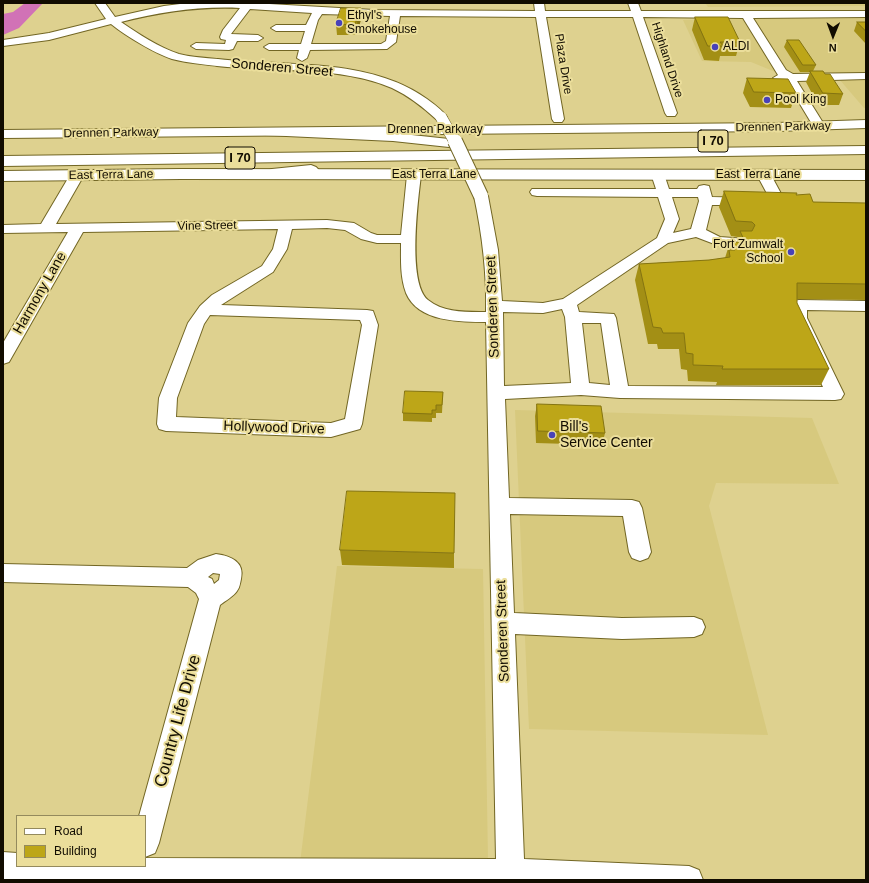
<!DOCTYPE html>
<style>
body{margin:0}
#map{position:relative;width:869px;height:883px;overflow:hidden;background:#ded18f;font-family:Arial,sans-serif}
canvas{display:block}
.frame{position:absolute;inset:0;border:4px solid #110c00;pointer-events:none}
.legend{position:absolute;left:16px;top:815px;width:130px;height:52px;box-sizing:border-box;background:#ebde9b;border:1px solid #948a5d;margin:0;padding:5px 7px;list-style:none;font-size:12px;color:#110c00}
.legend li{display:flex;align-items:center;gap:8px;height:20px}
.legend b{width:20px;border:1px solid #948a5d}
.north{position:absolute;left:813px;top:16px;width:40px;height:40px;-webkit-text-stroke:3px #ebde9b;paint-order:stroke;rotate:181deg;font-size:11px;font-weight:700;line-height:16px;text-align:center;color:#110c00}
.north::after{content:'';display:block;margin:auto;width:14px;height:18px;background:#110c00;clip-path:polygon(50% 0,100% 100%,50% 72%,0 100%)}
</style>
<div id="map">
<canvas width="869" height="883"></canvas>
<div class="frame"></div>
<ul class="legend">
<li><b style="height:5px;background:#fff"></b>Road</li>
<li><b style="height:11px;background:#bda618"></b>Building</li>
</ul>
<div class="north">N</div>
</div>
<script>
const c = document.querySelector('canvas').getContext('2d');
c.lineJoin = 'round';
function fillPath(path, color) { c.fillStyle = color; c.fill(path, 'evenodd'); }
function trace(path, color, width, dash) { c.strokeStyle = color; c.lineWidth = width; c.lineCap = dash ? 'butt' : 'round'; c.setLineDash(dash || []); c.stroke(path); }
function drawText(font, color, halo, rows, align = 'center') {
  c.font = font + ' Arial,sans-serif'; c.lineWidth = 4; c.setLineDash([]); c.textBaseline = 'middle'; c.strokeStyle = halo; c.fillStyle = color; for (const [text, x, y, turn = 0] of rows) {
    c.save(); c.translate(x, y); c.rotate((+turn || 0) * Math.PI / 180); c.textAlign = isNaN(turn) ? turn : align; if (halo) c.strokeText(text, 0, 0); c.fillText(text, 0, 0); c.restore();
  }
}
fillPath(new Path2D(`
 M705,3H866V6L708,7Z
 M866,18V108H864L839,79L795,80L751,62L702,61L683,20Z
 M515,410L812,418L839,484L716,483L709,506L768,735L529,729Z
 M337,566L483,569L488,860L300,863Z`), '#d7c97e');
fillPath(new Path2D(`
 M25,3H43L19,28L3,35V14L13,12Z`), '#d172b6');
const minor = new Path2D(`
 M95,3H105L115,17L164,6L188,3H252L374,10L535,11L534,3H544L545,11H631L628,3H638L641,11H866V17L753,18L786,70L793,74L866,73V79L797,81L825,126L823,129H815L786,81L775,80L773,78L778,75L743,18L643,17L677,113L675,116H667L665,113L633,17H546L564,119L562,122H554L552,119L536,17L400,16L396,42L387,49L310,50L307,58L302,61L297,58L299,50H269L264,47L269,44H301L305,31H276L271,28L276,25H306L312,13L250,9L231,34L258,35L263,38L258,41H237L233,49L229,50L196,49L191,46L196,43L225,44L226,40L221,39L220,37L223,30L240,8C199,6 160,12 121,22C137,33 160,48 179,54C191,57 205,58 218,59C285,67 369,57 427,99C434,104 442,110 447,117L445,120H437C423,107 409,96 392,88C342,66 272,72 217,66C202,64 187,63 172,59C154,53 126,36 111,24L49,40L3,46V40L49,33L106,19ZM322,14L390,16L386,41L381,44H311L318,20Z
 M658,170L663,171L669,189H697L699,186L704,185L709,186L712,197L752,198L754,201L752,204L747,205H712L706,230L720,237L746,239L748,242L746,245L741,246L717,245L696,237L668,243L577,305L579,312L614,314L616,318L628,386L823,387L791,318V305L793,301L799,300L866,301V311L807,310V318L844,394L841,399L835,400L620,398L581,395L505,399L509,498L632,500L639,502L642,508L651,552L648,558L640,561L632,558L629,552L623,516L510,514L514,613L622,618L694,617L702,620L705,627L702,634L694,637L622,639L515,634L524,859L689,866L699,870L703,880H3V852L17,853V866H145V858L496,859L486,322C460,322 418,322 406,293C400,277 401,260 401,243H377L361,239L345,230L327,228L292,229L287,249L273,272L221,305L367,310L373,311L378,325L362,424L360,429L331,437L166,431L159,429L157,424L159,398L188,323L200,306L212,295L262,266L273,249L278,229L83,232L9,362L3,364V343L68,232L3,233V225L41,224L70,175L72,172H82L84,175L56,224L327,220L354,223L371,233L377,235H401L407,175L409,172H419L421,175C418,200 407,283 428,300C444,313 467,312 486,312C487,273 482,234 474,196L476,193L481,192L486,193L488,196L498,250L502,301L543,303L563,299L657,238L665,219L658,197L537,196L532,195L530,192L532,189H656L651,174L653,171ZM672,197H698L699,201L691,229L673,233L679,219ZM562,309L565,317L571,383L504,386L503,312L543,313ZM210,315L360,320L362,325L345,419L331,423L176,417L177,398L204,324ZM582,323H601L610,385L589,383Z
 M764,171L769,172L771,175L785,201L783,204L778,205L773,204L771,201L757,175L759,172Z
 M216,554C231,556 245,562 241,579C240,583 240,587 237,591C234,596 225,601 220,605L159,843L155,853L145,857V816H139L199,599L196,593L188,587L3,582V564L187,568L198,560ZM213,573L220,574L219,580L214,584L212,579L208,577Z`);
const major = new Path2D(`
 M866,120V128L777,131L3,138V130L777,123Z
 M181,169L866,170V180L181,179L3,181V171Z`);
const highway = new Path2D(`
 M270,128L393,133L449,139L454,140L456,143L454,146L449,147L393,141L265,135L263,132L265,129Z
 M866,146V154L3,166V156Z
 M311,165L316,167L319,170L316,173L272,179L267,177L264,174L267,171L272,169Z`);
trace(minor, '#726624', 2);
trace(major, '#726624', 2);
trace(highway, '#726624', 2);
fillPath(minor, '#fff');
fillPath(major, '#fff');
fillPath(highway, '#fff');
const minorBridgeFar1 = new Path2D(`
 M441,117L455,142`);
const minorBridge = new Path2D(`
 M455,141L481,196`);
trace(minorBridgeFar1, '#726624', 12, []);
trace(minorBridge, '#726624', 16, []);
trace(minorBridgeFar1, '#fff', 11);
trace(minorBridge, '#fff', 14);
fillPath(new Path2D(`
 M725,3H738V4H725Z
 M361,8V19L358,31H356V35H337L336,24Z
 M695,17L740,42L736,56H720L719,61L704,60L692,30Z
 M857,22H866V44L854,31Z
 M787,40L816,65L813,71L825,74L843,94L839,105H818L806,82L810,72H800L784,47Z
 M747,78L796,93L791,108L750,107L743,93Z
 M724,191L796,195L813,202L866,203V300L797,299V303L829,369L821,385H716L717,382L688,381L687,370L681,369L679,349H658L657,344H648L635,280L639,264L709,260L725,258L730,242H737L738,237L731,236L719,207Z
 M443,392L442,413H436V418H432V422L403,421V413Z
 M537,404L605,433L602,445L536,443L535,416Z
 M340,550L454,553V568L342,565Z`), '#a38f15');
fillPath(new Path2D(`
 M361,8V19L358,31L357,21Z
 M356,21V35L355,25Z`), '#847411');
const building = new Path2D(`
 M341,8H361L357,21H356L355,25L336,24Z
 M695,17H728L740,42H720L723,46H708Z
 M857,22H866V31Z
 M787,40H799L816,65H803Z
 M810,71H823L825,74H830L843,94L823,93Z
 M747,78L788,79L796,93L754,92Z
 M724,191L797,193L796,195L810,194L813,202L866,203V284L797,283V303L829,369H722L723,366L693,365V354L686,353L684,333H663L661,328L653,327L639,264L709,260L730,257L729,250H735L730,242H745L740,231H752L755,225L752,222L736,221Z
 M405,391L443,392L442,405H436V410H432V414L403,413Z
 M537,404L601,406L605,433L538,431Z
 M347,491L455,493L454,553L340,550Z`);
fillPath(building, '#bda618');
trace(building, '#847411', 1);
for (const [x, y, r, color] of [
 [339,23,4,"#4842b8"],
 [715,47,4,"#4842b8"],
 [767,100,4,"#4842b8"],
 [791,252,4,"#4842b8"],
 [552,435,4,"#4842b8"]
]) { const dot = new Path2D(); dot.arc(x, y, r, 0, 2 * Math.PI); c.fillStyle = color; c.fill(dot); trace(dot, '#ebde9b', 1.5); }
drawText('12px', '#110c00', '#ebde9b', [
 ["Ethyl's",347,16],
 ["Smokehouse",347,30],
 ["ALDI",723,47],
 ["Pool King",775,100],
 ["Fort Zumwalt",783,245,"right"],
 ["School",783,259,"right"]
], 'left');
drawText('12px', '#110c00', '#ebde9b', [
 ["Highland Drive",667,60,72],
 ["Plaza Drive",563,64,81],
 ["Drennen Parkway",783,127,-1],
 ["Drennen Parkway",435,130],
 ["Drennen Parkway",111,133,-1],
 ["East Terra Lane",111,175,-1],
 ["East Terra Lane",434,175],
 ["East Terra Lane",758,175],
 ["Vine Street",207,226,-1]
]);
for (const [x, y, w] of [
 [713,141,30],
 [240,158,30]
]) { const box = new Path2D(); box.roundRect(x - w / 2, y - 11, w, 22, 3); c.fillStyle = '#ebde9b'; c.fill(box); trace(box, '#110c00', 1); }
drawText('bold 13px', '#110c00', null, [
 ["I 70",713,141],
 ["I 70",240,158]
]);
drawText('14px', '#110c00', '#ebde9b', [
 ["Sonderen Street",282,68,5],
 ["Harmony Lane",40,293,-60],
 ["Sonderen Street",493,307,-92],
 ["Hollywood Drive",274,428,2],
 ["Sonderen Street",503,631,-92]
]);
drawText('14px', '#110c00', '#ebde9b', [
 ["Bill's",560,427],
 ["Service Center",560,443]
], 'left');
drawText('17px', '#110c00', '#ebde9b', [
 ["Country Life Drive",178,721,-75]
]);
</script>
